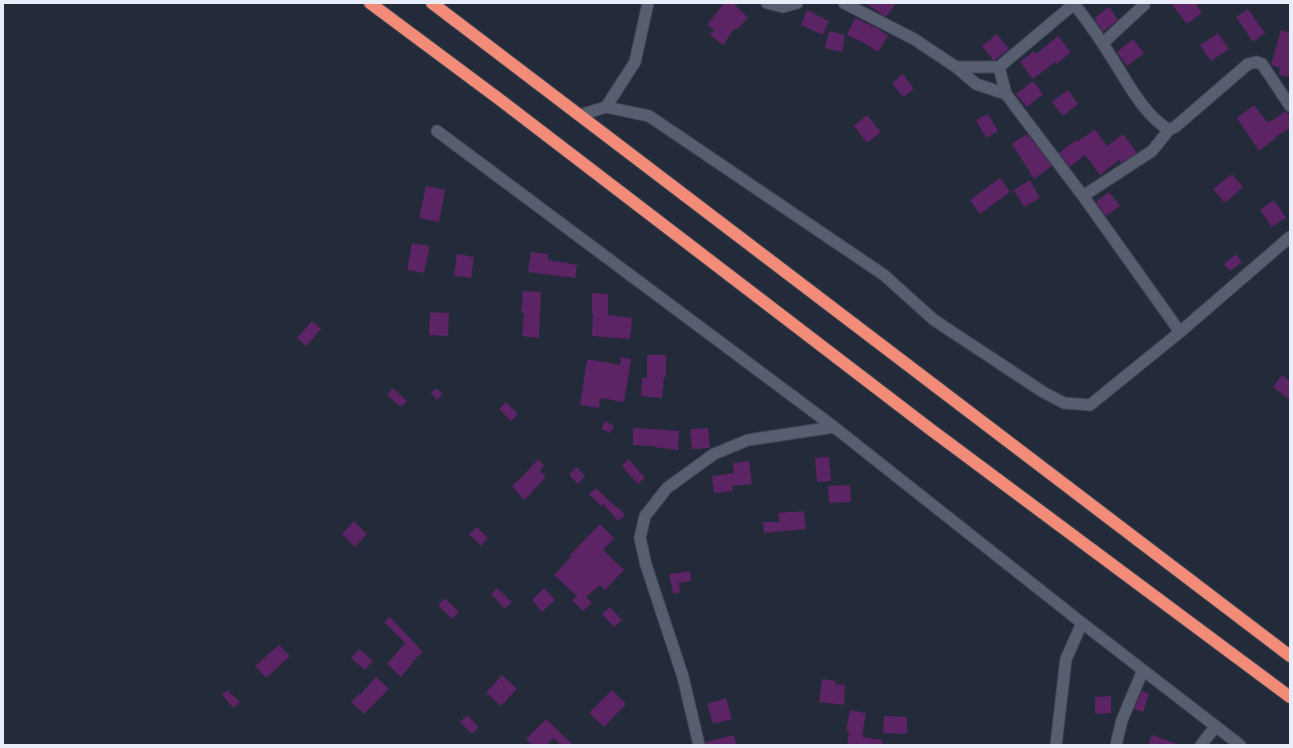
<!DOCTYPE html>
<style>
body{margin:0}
#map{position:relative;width:1293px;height:748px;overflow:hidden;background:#232a39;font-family:Signika,sans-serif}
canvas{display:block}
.frame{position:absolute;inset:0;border:4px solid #e8edf7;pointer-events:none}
</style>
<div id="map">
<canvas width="1293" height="748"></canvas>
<div class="frame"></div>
</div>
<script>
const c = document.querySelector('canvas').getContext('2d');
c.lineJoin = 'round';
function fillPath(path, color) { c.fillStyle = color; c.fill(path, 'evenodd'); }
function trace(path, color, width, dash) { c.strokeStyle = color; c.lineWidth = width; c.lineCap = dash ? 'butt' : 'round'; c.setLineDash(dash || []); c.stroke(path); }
fillPath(new Path2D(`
 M724,3H733L748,18L736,30L734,29L723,45L710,35L714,30L707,25Z
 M865,3H896L886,17Z
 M1171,3H1195L1202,13L1187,24Z
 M1109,7L1118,20L1103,32L1094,18Z
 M1248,9L1265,33L1253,42L1236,17Z
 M807,10L829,21L823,35L801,25Z
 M855,18L877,28L888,36L878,52L864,43L847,35Z
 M1281,30L1290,33V77L1279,75L1280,68L1271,65Z
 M829,31L845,35L842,52L825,48Z
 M1218,33L1229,49L1211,61L1200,45Z
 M997,34L1009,49L995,60H993L982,46Z
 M1058,36L1071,52L1057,64L1055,62L1033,79L1020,62L1034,51L1036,54Z
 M1133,39L1144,53L1127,66L1117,52Z
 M903,74L914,89L903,97L892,83Z
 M1033,81L1043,94L1027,107L1016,94Z
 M1068,90L1078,104L1063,116L1052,102Z
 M1254,105L1268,123L1286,111L1290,116V128L1275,137L1276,138L1259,151L1237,118Z
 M988,114L998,131L986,138L976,120Z
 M867,115L881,132L867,143L854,126Z
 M1095,129L1107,146L1123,134L1137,153L1121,163L1119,160L1100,175L1085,155L1070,167L1059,153L1076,140L1077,142Z
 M1027,134L1052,166L1034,179L1012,144Z
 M1232,174L1243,187L1225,203L1213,189Z
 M1000,178L1010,192L980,214L970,200Z
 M1030,180L1040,198L1024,207L1014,190Z
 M426,186L445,190L439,222L419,218Z
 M1109,192L1120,206L1106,216L1096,202Z
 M1274,200L1286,218L1272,227L1260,210Z
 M412,243L430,246L424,273L407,270Z
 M531,252L548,254V260L577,265L575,278L528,272Z
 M457,254L474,257L471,278L454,276Z
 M1236,254L1242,262L1230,271L1224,264Z
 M523,291L541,292L539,338L522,336L524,313H521Z
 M592,293L608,294V315L632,318L630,339L592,336L593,314H592Z
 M430,312L449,313L448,336L429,335Z
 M312,321L321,329L306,346L297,338Z
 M647,355H666V377H664L662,398L641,396L642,378H647Z
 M621,357L631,359L624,402L600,398L599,408L580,405L587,359L620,365Z
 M1282,375L1290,381V400L1273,387Z
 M393,388L407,401L401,407L387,395Z
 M436,388L443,394L437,400L431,393Z
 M506,402L518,414L511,421L499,409Z
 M605,421L614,426L610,433L601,429Z
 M633,428L652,429L679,431L678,450L654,447V446L633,445Z
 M708,428L710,448L692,449L690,429Z
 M829,457L831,481L817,482L815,458Z
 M538,459L544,465L540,471L546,477L532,492V493L524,500L512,486L523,476Z
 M629,459L645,478L638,484L624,469L625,468L622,465Z
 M749,461L752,484L732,486L733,491L714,493L712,476L734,473L733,463Z
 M576,467L585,476L578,484L569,475Z
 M850,485L851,502L829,503L828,486Z
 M596,488L617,508L618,507L625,515L618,521L603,504L601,506L589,494Z
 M804,511L806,529L764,533L763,522H779L778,513Z
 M354,521L367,534L355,547L342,534Z
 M600,524L614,538L603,550L624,570L605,590L600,585L586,597L592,603L583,611L572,600L577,596L554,575L571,557L569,556Z
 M477,527L488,538L481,546L469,534Z
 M690,571L691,581L679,583L680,592L673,594L669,574Z
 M497,588L512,602L505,609L491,594Z
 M544,588L555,600L542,612L532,600Z
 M445,598L459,612L452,619L438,605Z
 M610,607L622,620L614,627L602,614Z
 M390,617L423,652L412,662L413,663L401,677L387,664L405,643L384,622Z
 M279,645L290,656L266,678L255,666Z
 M359,649L373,661L365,670L351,658Z
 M502,675L517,689L501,706L486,693Z
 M376,677L389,689L364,714L351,702L359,694L360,695Z
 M822,679L836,681L835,684L845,685L844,705L819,702Z
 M227,690L240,702L234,708L222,695Z
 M612,690L626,704L604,727L589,713Z
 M1142,691L1149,694L1143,712L1134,709Z
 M1111,696V713L1095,714V697Z
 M726,698L732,719L713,724L707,704Z
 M850,710L866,713L862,737L882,740V745H847L849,731L846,730Z
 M467,715L479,727L472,734L460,722Z
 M884,716L907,717V734L883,733Z
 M546,719L573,745H561L553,738L547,745H532L526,739Z
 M734,735L736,745H706V742Z
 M1152,735L1177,744L1176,745H1148Z`), '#5c2365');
const street = new Path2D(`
 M767,3L783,7L797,3
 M844,3L914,39L956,67H999L1074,4C1088,21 1100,39 1112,58C1128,83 1143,114 1169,130L1175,127L1248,64L1256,62L1262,64L1290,106
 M1103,43L1144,5L1143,3
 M956,67L976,84L1006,94
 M999,67L1006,94L1083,196L1180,332
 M606,107L635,62L648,3
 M580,115L606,107L649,116L884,275L934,320L1043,392L1064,403L1090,405L1180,332L1290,237
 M437,131L834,427L1082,623L1240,745
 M1083,196L1152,151L1169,130
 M699,745L683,677L646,565L640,538L645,516L667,488L714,454L748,440L834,427
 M1056,745L1066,659L1082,623
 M1116,745L1122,720L1143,670
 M1201,745L1216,726`);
const highway = new Path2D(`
 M370,3L499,99L930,429L1290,697
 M432,3L1290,656`);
trace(street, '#414754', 13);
trace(highway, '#414754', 14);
trace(street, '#565e70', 11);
trace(highway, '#f28b78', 12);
</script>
